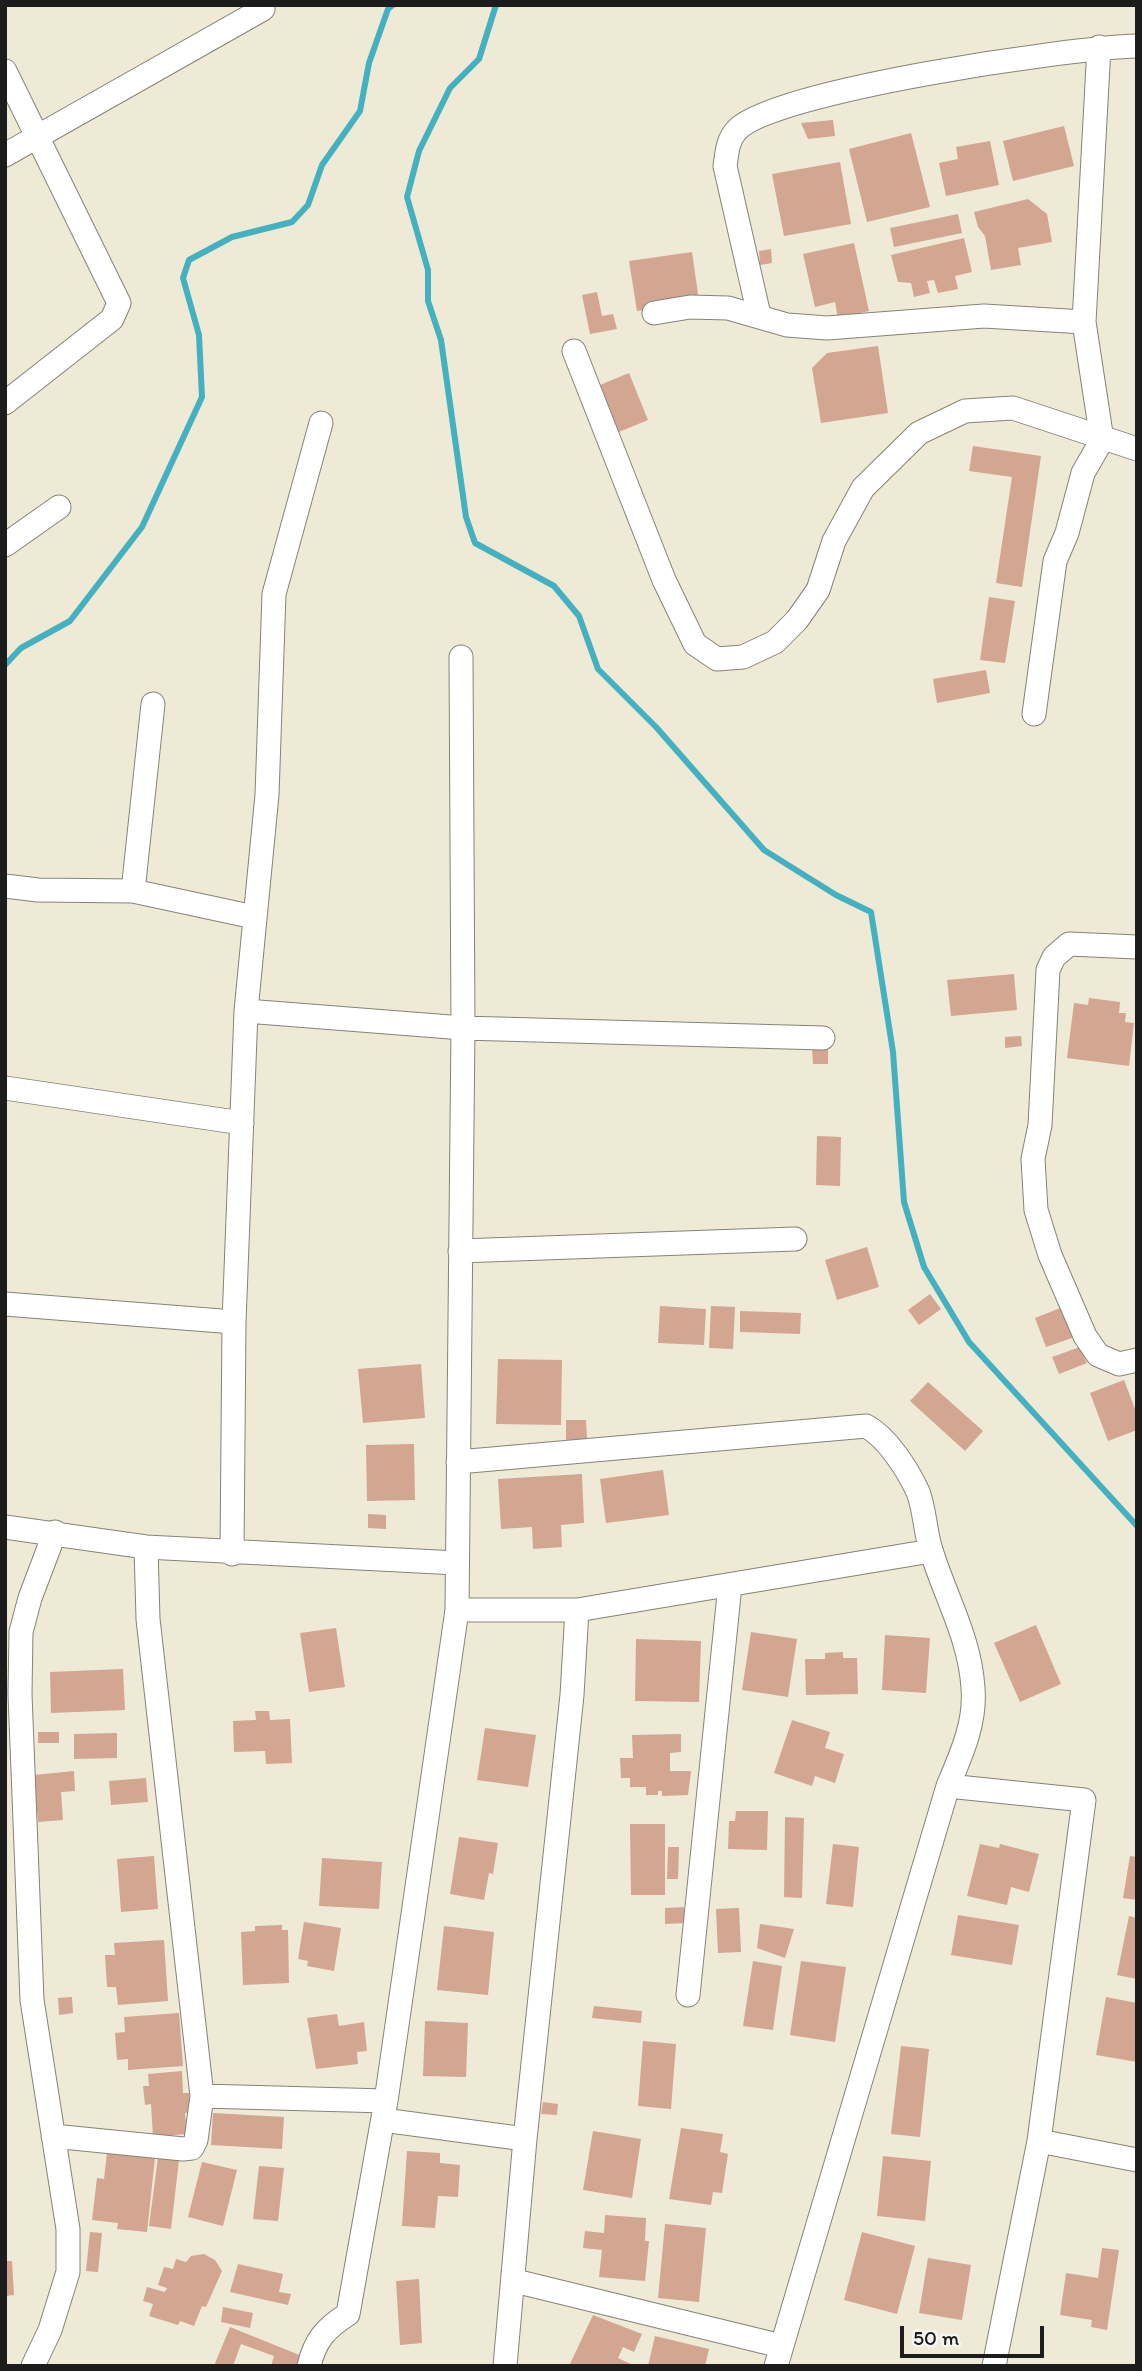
<!DOCTYPE html>
<style>
body{margin:0}
#map{position:relative;width:1142px;height:2371px;overflow:hidden;background:#eeead6;font-family:Itim,sans-serif}
canvas{display:block}
.frame{position:absolute;inset:0;border:7px solid #1c1c1c;pointer-events:none}
.scale{position:absolute;left:900px;top:2326px;width:144px;height:32px;box-sizing:border-box;border:4px solid #1c1c1c;border-top:0;padding-left:9px;font-size:21px;line-height:24px;white-space:nowrap;color:#1c1c1c;-webkit-text-stroke:5px #f6f6f2;paint-order:stroke}
</style>
<div id="map">
<canvas width="1142" height="2371"></canvas>
<div class="frame"></div>
<div class="scale">50 m</div>
</div>
<script>
const c = document.querySelector('canvas').getContext('2d');
c.lineJoin = 'round';
function trace(path, color, width, dash) { c.strokeStyle = color; c.lineWidth = width; c.lineCap = dash ? 'butt' : 'round'; c.setLineDash(dash || []); c.stroke(path); }
function fillPath(path, color) { c.fillStyle = color; c.fill(path, 'evenodd'); }
trace(new Path2D(`
 M496,5L479,59L450,88L419,151L407,197L428,270V301L441,340L466,517L475,543L554,586L579,616L598,669L656,727L764,850L836,895L871,912L893,1052L904,1202L924,1267L969,1342L1137,1526
 M5,665L21,648L70,621L142,527L202,397L199,335L183,278L189,260L232,237L292,222L308,205L322,165L360,111L369,63L388,9L393,5`), '#43b1bf', 6);
fillPath(new Path2D(`
 M833,120L835,136L808,139L801,123Z
 M1064,126L1074,166L1013,181L1003,141Z
 M911,133L930,207L867,222L849,149Z
 M990,141L999,185L946,196L939,163L958,159L956,147Z
 M840,162L851,224L784,236L772,174Z
 M1028,199L1047,214L1052,242L1018,248L1021,265L991,270L985,236L978,227L974,212Z
 M958,214L962,233L894,247L890,228Z
 M964,238L972,272L955,276L958,289L938,293L934,280L927,281L930,293L914,297L911,283L898,282L891,255Z
 M854,243L869,311L838,318L835,302L815,307L803,254Z
 M771,249L772,263L760,265L759,251Z
 M692,252L699,301L637,311L629,261Z
 M597,292L602,316L613,314L617,329L590,334L582,295Z
 M878,346L888,413L821,423L812,368L827,353Z
 M629,373L648,420L619,432L600,385Z
 M973,446L1041,456L1022,587L996,583L1012,477L969,471Z
 M989,597L1015,601L1005,663L980,660Z
 M986,670L990,693L937,703L933,679Z
 M1014,974L1017,1010L951,1016L947,980Z
 M1089,998L1120,1002L1119,1013H1126L1125,1022L1134,1023L1129,1066L1067,1058L1074,1003L1088,1005Z
 M1021,1036L1022,1046L1005,1048V1037Z
 M812,1049H828V1064H813Z
 M817,1136L841,1137L840,1186L816,1185Z
 M867,1247L879,1287L837,1300L825,1260Z
 M930,1294L941,1309L919,1325L908,1310Z
 M660,1306L706,1309L704,1345L658,1343Z
 M711,1306L735,1307L733,1349L709,1348Z
 M1063,1307L1075,1337L1046,1347L1035,1318Z
 M740,1311L801,1313L800,1334L740,1332Z
 M1080,1347L1087,1363L1059,1374L1052,1357Z
 M498,1359L562,1360L561,1425L496,1424Z
 M421,1364L425,1418L363,1423L358,1369Z
 M1124,1380L1137,1414V1430L1108,1441L1090,1393Z
 M928,1382L983,1431L965,1451L910,1401Z
 M566,1420H586L587,1439L566,1440Z
 M414,1444L415,1500L367,1501L366,1445Z
 M663,1470L669,1515L606,1523L600,1479Z
 M582,1474L584,1523L561,1525L562,1547L533,1549L532,1527L501,1529L498,1479Z
 M368,1514L386,1515V1529L368,1528Z
 M1036,1625L1061,1684L1020,1702L994,1643Z
 M336,1628L345,1687L309,1692L300,1633Z
 M751,1632L797,1639L788,1697L742,1690Z
 M885,1635L930,1638L926,1693L882,1690Z
 M636,1639L701,1641L699,1702L635,1701Z
 M843,1652V1658H857L858,1694L806,1695L805,1659H825V1653Z
 M123,1669L125,1710L51,1713L50,1672Z
 M255,1711H269L270,1720L290,1719L292,1763L266,1764L265,1751L234,1752L233,1721L256,1720Z
 M792,1720L830,1732L825,1748L844,1754L835,1783L815,1776L812,1786L774,1773Z
 M485,1728L536,1735L528,1787L477,1780Z
 M38,1732H59V1743H38Z
 M117,1733V1758L74,1759V1734Z
 M681,1734V1752L670,1753V1771H691L688,1795L662,1796V1791H658V1795H646V1787H630V1778H621L620,1758H633L632,1735Z
 M74,1771L75,1791L61,1792L63,1820L38,1822L34,1775Z
 M146,1778L148,1802L111,1805L109,1781Z
 M736,1811H768L767,1850L728,1849L729,1821H735Z
 M785,1817L804,1818L802,1898L784,1897Z
 M630,1824H665V1895H631Z
 M459,1837L498,1843L493,1874L489,1873L484,1900L450,1894Z
 M833,1844L859,1847L853,1907L826,1904Z
 M980,1844L999,1848L1000,1844L1039,1854L1029,1892L1011,1887L1007,1905L967,1896Z
 M668,1847H679L678,1879H667Z
 M154,1856L158,1909L121,1912L117,1859Z
 M1130,1856L1137,1857V1900L1123,1898Z
 M322,1858L382,1862L379,1909L319,1906Z
 M684,1907L685,1923L665,1924V1908Z
 M739,1908L741,1952L718,1953L716,1909Z
 M958,1915L1019,1925L1012,1965L951,1955Z
 M1129,1916L1137,1918V1979L1117,1975Z
 M304,1922L341,1928L334,1971L307,1966L308,1961L298,1959Z
 M760,1924L794,1929L785,1958L757,1948Z
 M282,1925V1930H288L289,1983L243,1985L241,1932L255,1931V1926Z
 M444,1926L494,1932L488,1995L437,1990Z
 M164,1940L168,2001L118,2005L116,1987H107L105,1955H115L114,1943Z
 M753,1961L782,1966L773,2030L743,2026Z
 M801,1961L846,1967L835,2042L790,2035Z
 M72,1997L73,2013L59,2015L58,1998Z
 M1106,1997L1137,2003V2062L1096,2055Z
 M594,2006L642,2011L641,2023L592,2018Z
 M179,2013L183,2066L128,2070V2059L117,2060L115,2033L125,2032L124,2017Z
 M337,2014L339,2026L364,2022L367,2051L357,2052L358,2064L316,2069L307,2018Z
 M425,2021L468,2023L466,2077L423,2076Z
 M643,2041L676,2044L671,2109L638,2106Z
 M901,2046L929,2049L920,2137L891,2134Z
 M182,2071L183,2093H189L191,2112L185,2113L187,2134L153,2137L151,2104L145,2105L143,2086H149L148,2074Z
 M543,2102L558,2104L557,2115L541,2114Z
 M213,2113L284,2117L282,2149L211,2145Z
 M681,2128L723,2134L720,2152L728,2154L722,2193L713,2192L711,2205L669,2199Z
 M593,2131L641,2139L632,2198L583,2190Z
 M407,2151L440,2153V2163L460,2165L458,2197L438,2196L435,2228L402,2226Z
 M107,2153L155,2158L147,2232L117,2229L118,2223L92,2220L97,2178L104,2179Z
 M883,2156L931,2161L925,2221L877,2216Z
 M158,2157L179,2160L171,2229L149,2226Z
 M202,2162L237,2170L223,2226L188,2217Z
 M259,2166L284,2168L278,2221L253,2219Z
 M605,2215L646,2218L645,2241H649L645,2281L599,2277L602,2250L583,2248L585,2231L604,2233Z
 M665,2224L706,2228L699,2302L658,2298Z
 M90,2232L102,2233L98,2272L86,2271Z
 M862,2232L915,2246L897,2314L844,2300Z
 M1102,2248L1119,2250L1107,2330L1091,2327L1092,2320L1060,2315L1066,2273L1098,2278Z
 M204,2254L215,2260L222,2271L206,2307L202,2306L194,2326L180,2321L178,2325L149,2316L153,2304L143,2301L147,2287L165,2292L167,2288L158,2285L164,2267L173,2269L176,2259L186,2262L191,2256Z
 M928,2258L971,2265L962,2320L919,2313Z
 M5,2261H12L14,2295L5,2296Z
 M238,2264L283,2274L279,2292L291,2294L288,2305L230,2292Z
 M419,2279L422,2343L400,2345L396,2281Z
 M223,2307L253,2313L250,2328L221,2322Z
 M593,2315L642,2334L634,2352L623,2347L618,2358L635,2366L570,2364Z
 M230,2327L302,2356L298,2366H271L274,2356L241,2344L233,2366H214Z
 M655,2336L709,2349L705,2366H648Z`), '#d3a692');
const street = new Path2D(`
 M5,71L119,303L112,319L5,403
 M5,155L263,9
 M654,313L690,307L728,308L787,325L827,328L984,316L1084,322
 M759,315L725,166C727,154 727,141 736,131C769,91 1075,47 1137,46
 M574,351L664,580L695,644L717,659L743,657L775,642L797,620L818,590L834,541L863,488L919,433L965,411L1013,408L1137,449
 M5,545L59,507
 M1034,714L1055,561L1067,533L1083,473L1102,440L1084,322L1099,47
 M5,886L38,890L133,891L254,917
 M133,891L153,704
 M1137,947L1069,944L1054,957L1048,970L1040,1125L1033,1159L1036,1210L1050,1255L1085,1336L1098,1355L1119,1364L1137,1360
 M246,1011L463,1028L823,1038
 M5,1088L242,1123
 M460,1251L795,1239
 M5,1304L234,1322
 M458,1462L866,1426C887,1437 908,1470 918,1492C925,1510 925,1532 931,1550C945,1596 970,1638 973,1688C976,1723 961,1755 948,1786L776,2366
 M5,1527L146,1547L457,1563
 M232,1554L234,1322L246,1011L267,795L274,594L321,423
 M457,1610H577L931,1551
 M948,1786L1084,1800L1039,2141L994,2366
 M688,1995L730,1585
 M202,2096L386,2101
 M383,2120L525,2139
 M53,2136L183,2149L192,2148L196,2140L202,2096L148,1619L146,1547
 M1039,2141L1137,2160
 M515,2281L781,2346
 M33,2366L50,2330L68,2272V2229L32,2000L20,1694L21,1632L30,1598L55,1532
 M309,2366C315,2340 326,2328 348,2314L386,2101L457,1610L463,1028L461,657
 M505,2366L525,2139L572,1695L577,1610`);
trace(street, '#858379', 25);
trace(street, '#fff', 23);
</script>
